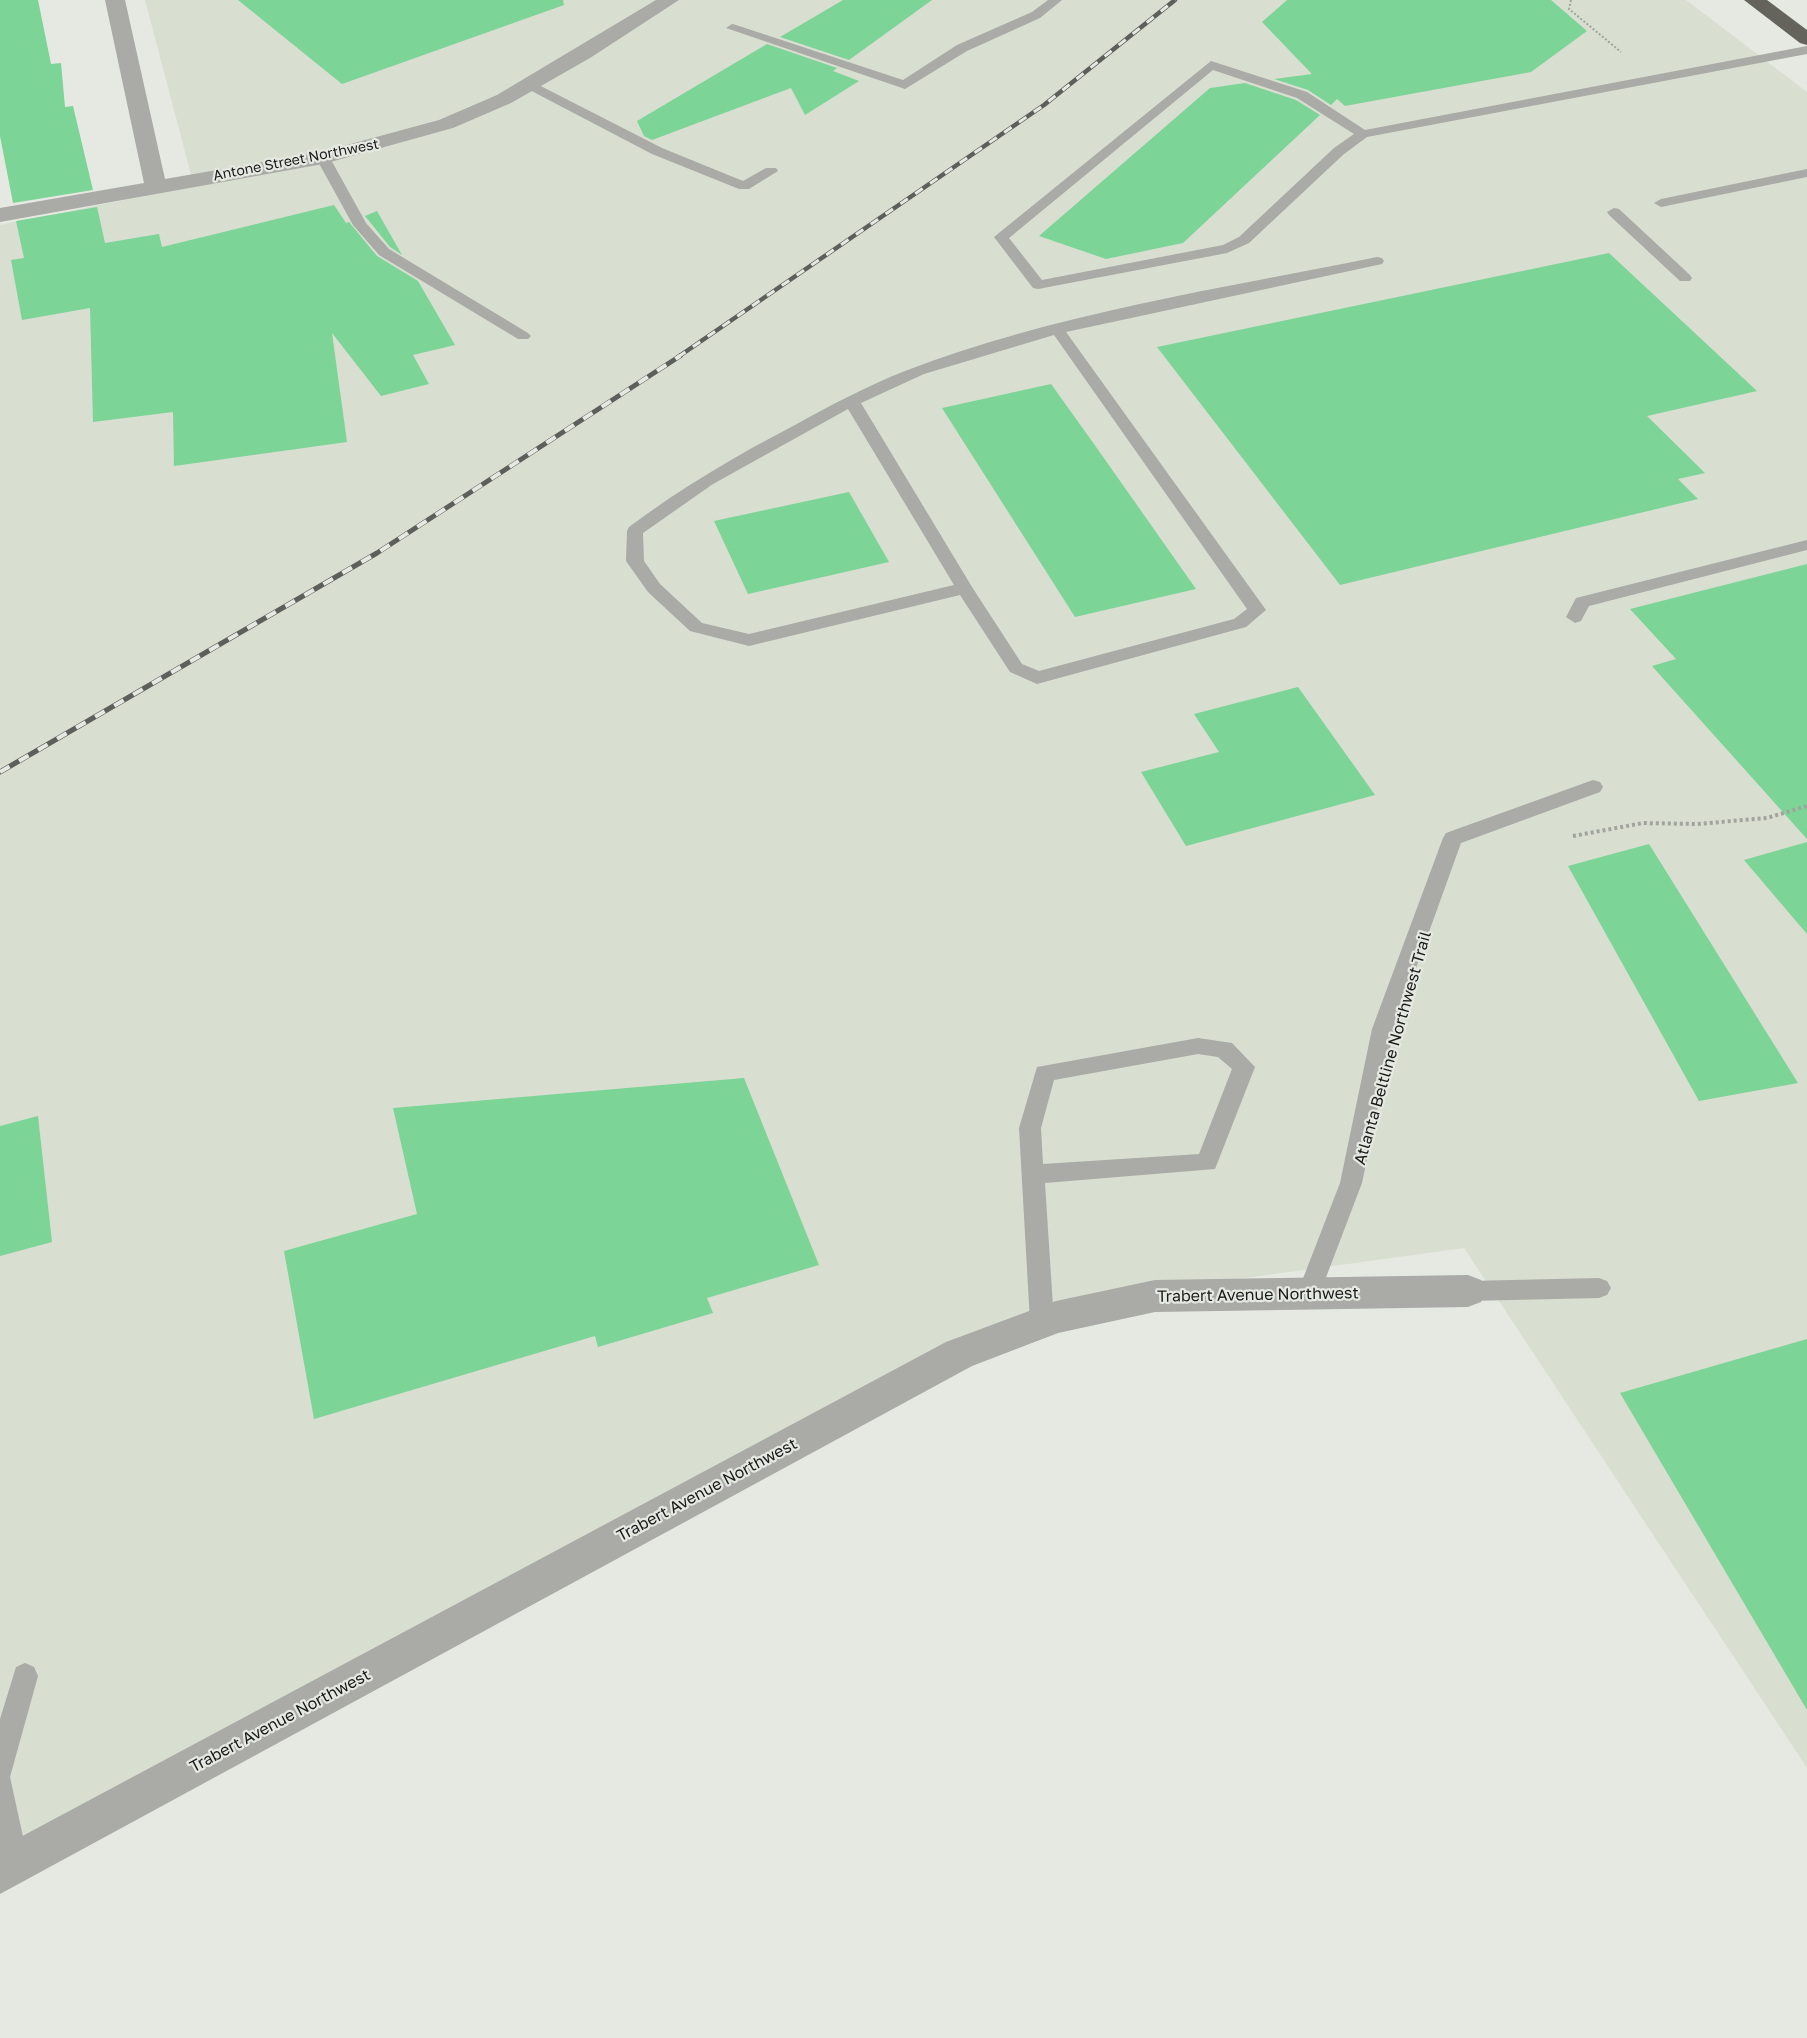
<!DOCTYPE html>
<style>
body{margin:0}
canvas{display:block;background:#e5e9e1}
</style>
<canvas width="1807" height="2038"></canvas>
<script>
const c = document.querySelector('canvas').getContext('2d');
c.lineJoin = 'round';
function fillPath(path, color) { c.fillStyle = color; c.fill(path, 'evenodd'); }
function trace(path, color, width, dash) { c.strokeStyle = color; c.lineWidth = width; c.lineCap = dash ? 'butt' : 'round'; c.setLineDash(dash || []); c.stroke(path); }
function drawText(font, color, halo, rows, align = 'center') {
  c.font = font + ' "Golos Text",sans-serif'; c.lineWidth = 4.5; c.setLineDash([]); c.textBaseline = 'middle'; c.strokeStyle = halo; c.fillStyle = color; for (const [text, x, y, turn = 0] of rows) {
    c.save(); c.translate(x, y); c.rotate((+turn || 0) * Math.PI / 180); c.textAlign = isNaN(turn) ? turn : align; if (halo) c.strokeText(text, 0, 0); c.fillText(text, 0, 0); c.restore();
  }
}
fillPath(new Path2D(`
 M145,0H1686L1807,92V1768L1464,1248L1216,1282L949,1369L0,1892V225L194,186Z`), '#d8ded0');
fillPath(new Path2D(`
 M0,0H38L51,64L61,63L65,107L73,106L93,190L13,203L0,136Z
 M238,0H563L564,5L342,84Z
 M843,0H932L849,60L780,37Z
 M1287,0H1551L1587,31L1531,72L1345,106L1337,99L1331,105L1308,90L1274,79L1312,74L1262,22Z
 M767,44L837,68L833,71L859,81L805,115L791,88L652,140L644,136L637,121Z
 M1245,83L1296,100L1320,115L1183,243L1106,259L1039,236L1210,88Z
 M334,205L346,223L349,222L377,256L418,281L455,345L413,355L429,384L381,396L332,333L347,442L174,466L173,412L93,422L90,308L22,320L11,260L24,258L16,221L97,207L105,243L159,234L162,247Z
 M377,211L402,255L390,247L365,216Z
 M1609,253L1757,391L1647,416L1705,473L1678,479L1698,499L1340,585L1157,347Z
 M1051,384L1094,444L1196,589L1075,617L942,408Z
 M849,492L889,562L748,594L714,521Z
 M1807,564V839L1652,666L1676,659L1630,609Z
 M1298,687L1375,795L1186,846L1141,772L1219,752L1194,714Z
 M1807,842V934L1744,860Z
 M1649,844L1798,1083L1699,1101L1568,866Z
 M744,1078L819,1265L707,1298L713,1313L598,1347L595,1336L314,1419L284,1251L417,1214L393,1108Z
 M38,1116L52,1242L0,1256V1126Z
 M1807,1339V1710L1620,1393Z`), '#7dd497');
trace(new Path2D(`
 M1571,0L1569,9L1621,52`), '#a1a49e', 2, [2, 2]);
trace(new Path2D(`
 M1573,836L1643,823L1697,824L1767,818L1807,806`), '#a1a49e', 4, [3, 3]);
fillPath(new Path2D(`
 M1048,0H1062L1040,18L967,51L905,89L726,28L732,24L736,25L903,80L957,45L1032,12Z
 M1807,46V54L1367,137L1344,154L1249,243L1227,253L1038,289L1033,288L994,237L1211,61L1307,92L1365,130ZM1213,70L1297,98L1354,134L1334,148L1239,237L1223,245L1042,280L1009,238Z
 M529,80L662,148L743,181L766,168H776L778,171L749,189H739L652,154L524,87V81Z
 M323,154L330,158L366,223L389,249L528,333L531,336L528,339H518L379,255L353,225L316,158Z
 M1807,169V177L1661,207L1654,203L1661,199Z
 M1614,208L1619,209L1690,275L1692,278L1690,281H1680L1609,215L1607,212Z
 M1377,257L1382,258L1384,261L1382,264L1066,332L1266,610L1246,627L1037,684L1010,672L960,595L749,646L690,631L648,592L626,561L627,531L629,527C681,488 737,455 795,425C831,405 867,386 905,371C1056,313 1219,289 1377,257ZM1054,335L1247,609L1234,619L1039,671L1022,664L972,587L861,403L924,374ZM848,409L954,585L749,634L702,623L660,584L644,561L643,533L713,484Z
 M1807,540V550L1589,606L1581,621L1575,623L1566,617L1576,598Z
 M1593,780L1600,782L1603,787L1600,792L1461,843L1394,1029L1362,1183L1317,1301L1309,1304L1301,1301L1297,1294L1340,1183L1372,1029L1443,838L1446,833Z
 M1198,1038L1232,1043L1255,1067L1215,1169L1045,1183L1054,1322L1050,1329L1042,1332L1034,1329L1030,1322L1019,1128L1037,1067ZM1198,1054L1218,1057L1232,1069L1199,1154L1043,1164L1041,1128L1054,1080Z
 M1599,1278L1607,1281L1611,1288L1607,1295L1599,1298L1468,1301L1460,1298L1456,1291L1460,1284L1468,1281Z
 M25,1663L34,1667L38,1676L10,1777L29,1864L25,1874L15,1878L5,1874L0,1859V1719L16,1667Z`), '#aaaaa6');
fillPath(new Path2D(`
 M105,0H125L165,179L321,152L439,120L497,95L656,0H679L590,58L511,103L453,128L323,164L0,222V208L144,183Z
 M1468,1275L1481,1280L1486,1291L1481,1302L1468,1307L1155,1312L1058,1333L972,1366L0,1894V1848L946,1342L1056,1301L1155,1280Z`), '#aaaaa6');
fillPath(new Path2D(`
 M1744,0H1767L1807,30V45L1800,43Z`), '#64645c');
const railFar1 = new Path2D(`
 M678,357L1044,105L1175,0`);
const rail = new Path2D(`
 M0,772L377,553L680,356`);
trace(railFar1, '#5d5f5b', 4.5);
trace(rail, '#5d5f5b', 5);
trace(railFar1, '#e5e9e1', 3, [9]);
trace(rail, '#e5e9e1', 4, [11]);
drawText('14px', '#1b1c1a', '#e5e9e1', [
 ["Antone Street Northwest",296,160,-11]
]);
drawText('16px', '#1b1c1a', '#e5e9e1', [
 ["Atlanta Beltline Northwest Trail",1393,1048,-74],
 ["Trabert Avenue Northwest",1258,1295,-1],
 ["Trabert Avenue Northwest",707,1490,-28],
 ["Trabert Avenue Northwest",280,1721,-28]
]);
</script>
